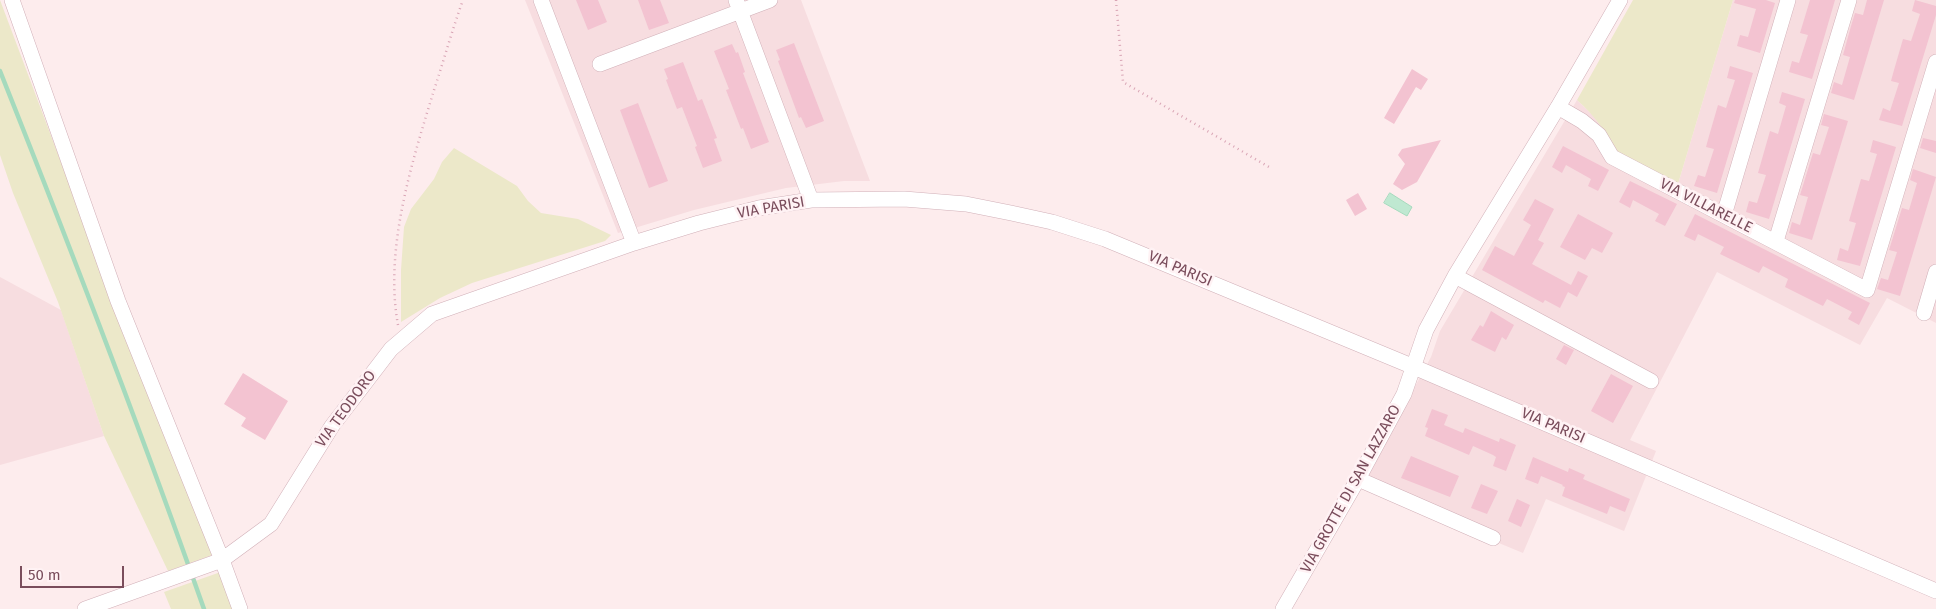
<!DOCTYPE html>
<style>
body{margin:0}
#map{position:relative;width:1936px;height:609px;overflow:hidden;background:#fdeced;font-family:"Fira Sans",sans-serif}
canvas{display:block}
.scale{position:absolute;left:20px;top:566px;width:104px;height:22px;box-sizing:border-box;border:2px solid #7a4d5c;border-top:0;padding-left:6px;font-size:15px;line-height:18px;white-space:nowrap;color:#7a4d5c;-webkit-text-stroke:4px #fff2f4;paint-order:stroke}
</style>
<div id="map">
<canvas width="1936" height="609"></canvas>
<div class="scale">50 m</div>
</div>
<script>
const c = document.querySelector('canvas').getContext('2d');
c.lineJoin = 'round';
function fillPath(path, color) { c.fillStyle = color; c.fill(path, 'evenodd'); }
function trace(path, color, width, dash) { c.strokeStyle = color; c.lineWidth = width; c.lineCap = dash ? 'butt' : 'round'; c.setLineDash(dash || []); c.stroke(path); }
function drawText(font, color, halo, rows, align = 'center') {
  c.font = font + ' "Fira Sans",sans-serif'; c.lineWidth = 5; c.setLineDash([]); c.textBaseline = 'middle'; c.strokeStyle = halo; c.fillStyle = color; for (const [text, x, y, turn = 0] of rows) {
    c.save(); c.translate(x, y); c.rotate((+turn || 0) * Math.PI / 180); c.textAlign = isNaN(turn) ? turn : align; if (halo) c.strokeText(text, 0, 0); c.fillText(text, 0, 0); c.restore();
  }
}
fillPath(new Path2D(`
 M525,0H801L870,181H844L786,188L694,210L618,233Z
 M1733,0H1936V323L1887,298L1860,345L1717,272L1630,440L1656,451L1624,531L1546,499L1523,553L1361,486L1431,357L1440,331L1577,100L1600,122L1609,137L1678,184Z
 M0,277L61,310L104,436L0,465Z`), '#f7dde0');
fillPath(new Path2D(`
 M0,0L103,274L215,554L168,571L104,436L58,302L13,193L0,155Z
 M1633,0H1733L1678,184L1615,153C1606,131 1595,116 1577,100Z
 M454,148L517,186L528,201L541,213L578,219L611,235L605,241L472,283L440,298L401,322V270L404,227L411,209L434,179L442,162Z
 M232,568L248,609H171L164,592Z`), '#ece8c9');
const water = new Path2D(`
 M1390,193L1412,207L1407,216L1384,203Z`);
fillPath(water, '#bfe8d1');
trace(water, '#a5dabd', 1);
trace(new Path2D(`
 M0,71C71,249 140,428 204,609`), '#a5dabd', 4.5);
fillPath(new Path2D(`
 M576,0H598L607,22L588,30Z
 M638,0H660L669,23L649,30Z
 M1735,0H1766L1775,3L1760,53L1737,46L1740,35L1748,37L1756,9L1734,3Z
 M1810,0H1835L1812,79L1789,72L1792,61L1799,63L1808,35L1800,33Z
 M1867,0H1884L1854,100L1831,93L1834,82L1842,85L1850,57L1843,55L1851,26L1855,13L1863,15Z
 M1915,0L1936,6V15L1902,126L1879,120L1883,108L1890,111L1899,83L1891,81L1894,70L1903,39L1911,41L1920,14L1912,11Z
 M794,43L824,121L806,128L801,117L799,118L778,61L780,60L776,50Z
 M732,44L736,53L738,52L745,72L743,73L769,142L751,149L743,128L741,129L726,90L729,89L714,51Z
 M683,62L698,101L702,99L717,138L714,139L722,161L703,168L695,147L697,146L682,107L677,109L666,80L668,79L664,69Z
 M1730,66L1753,73L1717,193L1694,186L1698,175L1705,177L1714,149L1706,147L1709,136L1718,105L1726,108L1735,80L1727,78Z
 M1412,69L1428,79L1421,90L1416,87L1394,124L1384,118Z
 M1782,92L1805,99L1769,219L1746,212L1749,201L1757,203L1766,175L1758,173L1770,131L1778,134L1786,106L1779,103Z
 M638,103L668,181L649,188L620,110Z
 M1824,114L1848,121L1812,240L1789,233L1792,222L1800,225L1808,197L1800,195L1813,153L1820,155L1829,127L1821,125Z
 M1923,138L1936,141V153L1920,148Z
 M1441,140L1417,182L1402,190L1393,184L1405,164L1398,155L1402,149Z
 M1873,140L1896,147L1860,266L1837,260L1840,248L1848,251L1856,223L1849,221L1861,179L1869,181L1877,154L1870,152Z
 M1563,146L1609,170L1598,191L1588,186L1591,179L1566,165L1562,173L1552,167Z
 M1913,169L1936,177L1900,296L1877,289L1881,278L1888,280L1897,252L1889,250L1902,208L1909,210L1917,183L1910,180Z
 M1630,181L1677,204L1665,226L1655,221L1659,214L1633,200L1630,208L1619,202Z
 M1358,193L1367,209L1355,216L1346,200Z
 M1535,199L1554,209L1538,240L1544,243L1532,264L1571,285L1578,271L1588,276L1577,297L1568,292L1560,308L1545,300L1543,303L1482,270L1495,246L1514,256L1531,225L1523,220Z
 M1578,214L1613,233L1602,253L1592,248L1585,260L1560,247Z
 M1695,214L1870,303L1859,325L1848,319L1852,312L1827,299L1823,306L1785,287L1788,279L1763,266L1759,273L1720,254L1724,247L1698,234L1695,241L1684,236Z
 M1491,311L1514,325L1506,340L1502,337L1495,352L1471,340L1480,325L1483,327Z
 M1564,345L1574,350L1566,365L1556,359Z
 M243,373L288,401L265,440L241,426L246,418L224,404Z
 M1611,374L1633,386L1613,423L1591,411Z
 M1432,409L1448,415L1444,425L1463,433L1465,428L1499,442L1500,438L1516,445L1506,471L1493,466L1496,457L1493,455L1473,446L1469,455L1425,436L1428,428L1425,427Z
 M1411,456L1459,476L1450,497L1401,478Z
 M1533,457L1568,472L1569,468L1585,475L1583,479L1630,499L1625,512L1610,506L1607,514L1562,496L1565,487L1562,486L1563,485L1541,476L1538,484L1525,479Z
 M1481,484L1498,491L1487,514L1471,508Z
 M1517,499L1530,505L1521,527L1508,521Z`), '#f3c3d1');
const minor = new Path2D(`
 M12,0L118,301L222,560L240,609
 M541,0L634,243
 M736,0L811,200
 M600,64L770,0
 M1558,107L1582,121L1599,135L1612,157L1867,290L1936,62
 M1724,215L1788,0
 M1776,241L1849,0
 M1455,276L1651,381
 M1924,313L1936,272
 M1358,479L1493,538
 M85,609L222,560L271,524L332,426L391,349L432,314L634,243L699,223L759,208L811,200L904,199L966,204L1011,213L1052,222L1105,239L1414,367L1936,591
 M1283,609L1358,479L1404,394L1426,330L1455,276L1558,107L1620,0`);
trace(minor, '#d1b0b8', 16);
trace(new Path2D(`
 M1116,0L1123,82L1269,167
 M398,325C384,249 412,162 434,90C444,60 452,30 463,0`), '#d9a5b5', 2.5, [1, 4]);
trace(minor, '#fff', 15);
drawText('15px', '#7a4d5c', '#fff2f4', [
 ["VIA VILLARELLE",1706,206,27],
 ["VIA PARISI",771,208,-10],
 ["VIA PARISI",1180,269,23],
 ["VIA TEODORO",346,409,-54],
 ["VIA PARISI",1553,426,23],
 ["VIA GROTTE DI SAN LAZZARO",1351,489,-61]
]);
</script>
